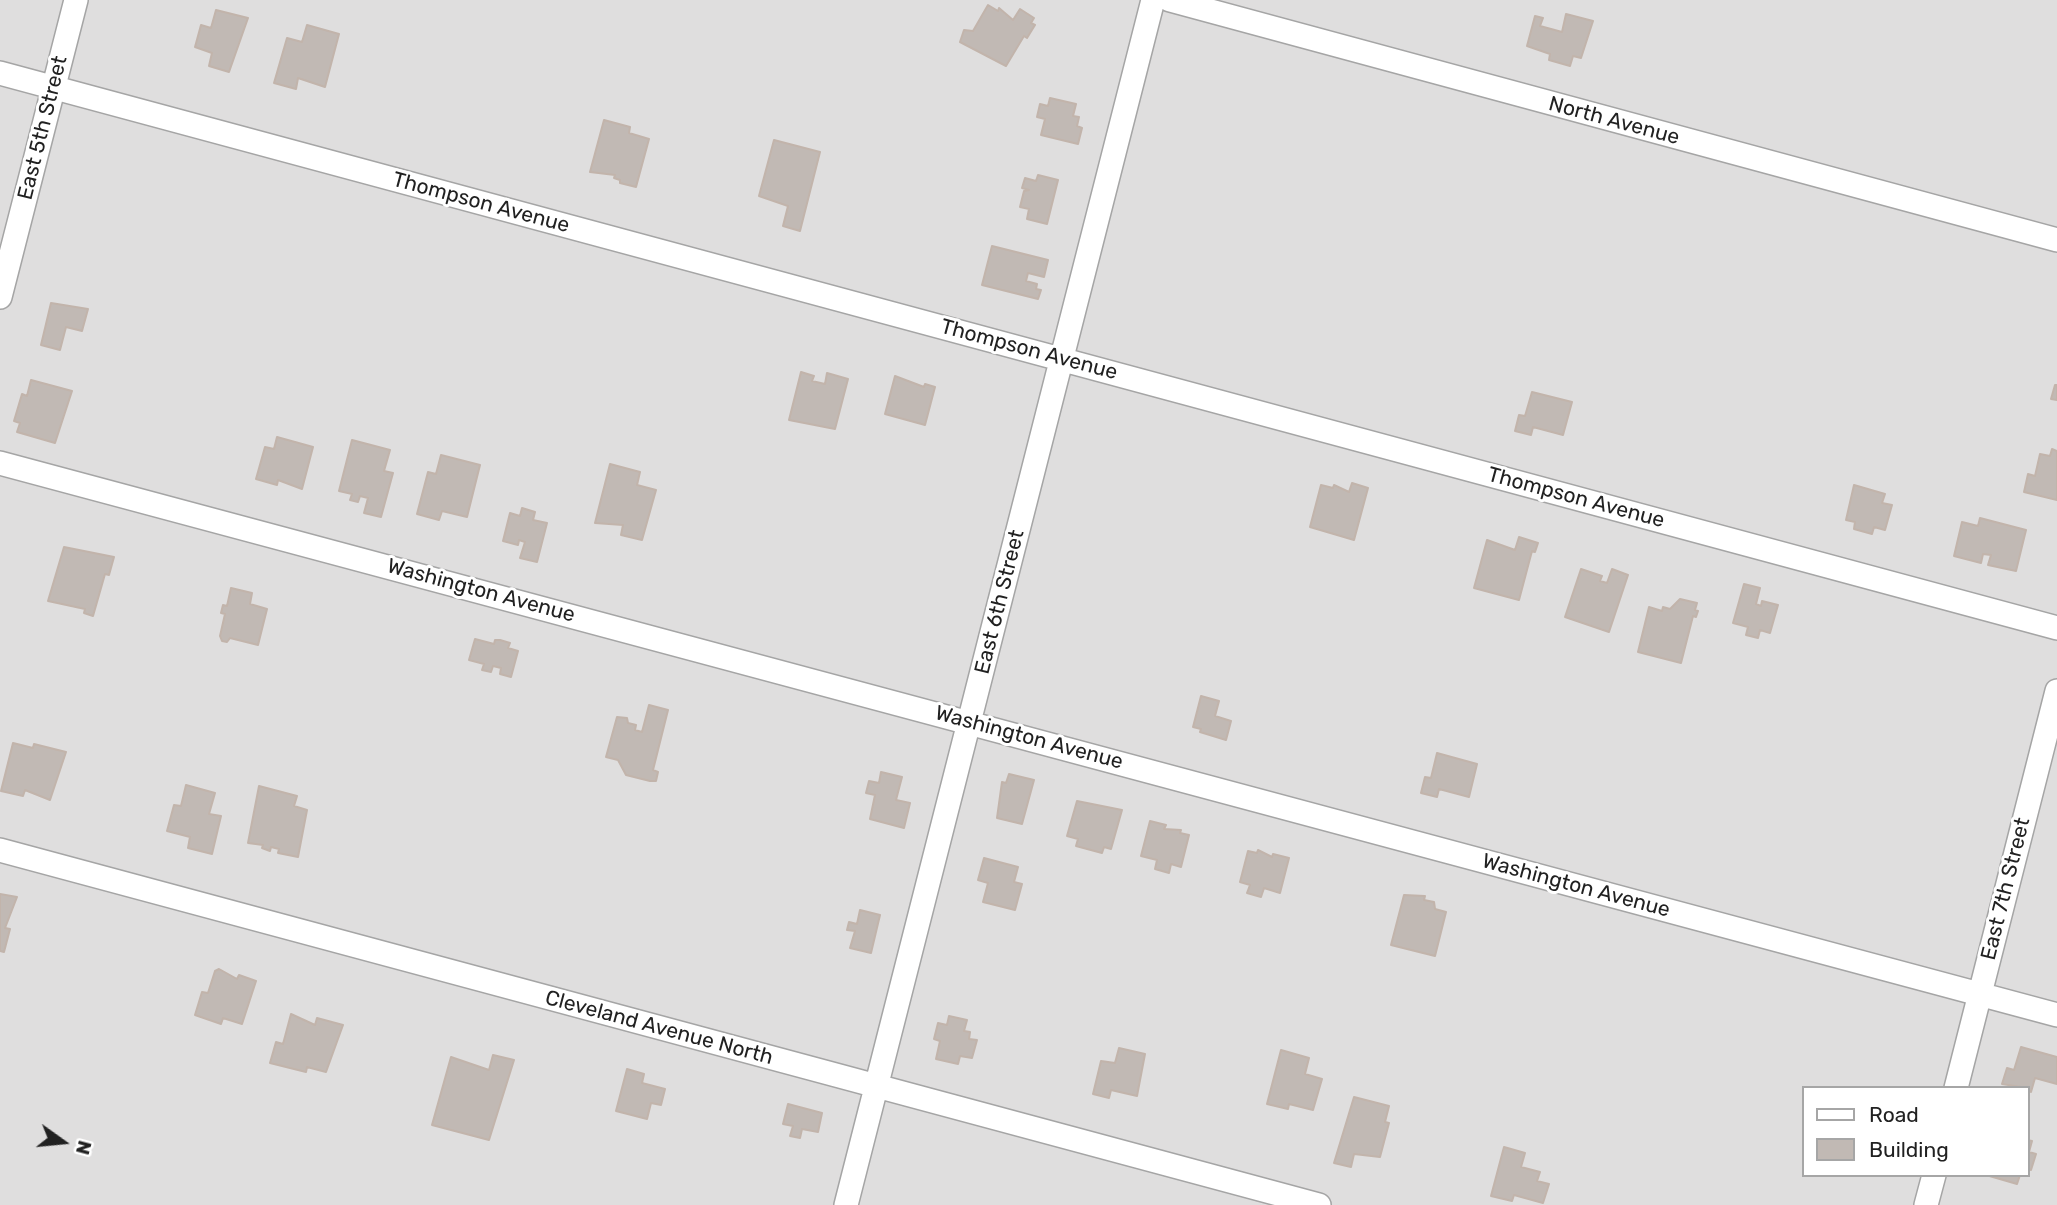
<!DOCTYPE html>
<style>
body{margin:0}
#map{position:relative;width:2057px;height:1205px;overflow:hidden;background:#f1ede8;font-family:Rubik,sans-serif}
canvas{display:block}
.legend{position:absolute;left:1802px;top:1086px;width:228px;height:91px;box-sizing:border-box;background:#fff;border:2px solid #a6a6a6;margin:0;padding:9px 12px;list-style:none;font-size:21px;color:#212121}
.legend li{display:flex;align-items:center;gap:14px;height:35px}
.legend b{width:35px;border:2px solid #a6a6a6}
.north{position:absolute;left:28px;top:1107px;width:70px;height:70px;-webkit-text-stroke:5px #fff;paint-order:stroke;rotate:105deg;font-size:19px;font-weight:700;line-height:28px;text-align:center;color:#212121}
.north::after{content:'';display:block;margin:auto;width:24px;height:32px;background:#212121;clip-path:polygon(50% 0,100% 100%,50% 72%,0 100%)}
</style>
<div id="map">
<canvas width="2057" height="1205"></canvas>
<ul class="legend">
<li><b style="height:9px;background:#fff"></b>Road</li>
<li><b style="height:19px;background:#c1b9b4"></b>Building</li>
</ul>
<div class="north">N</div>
</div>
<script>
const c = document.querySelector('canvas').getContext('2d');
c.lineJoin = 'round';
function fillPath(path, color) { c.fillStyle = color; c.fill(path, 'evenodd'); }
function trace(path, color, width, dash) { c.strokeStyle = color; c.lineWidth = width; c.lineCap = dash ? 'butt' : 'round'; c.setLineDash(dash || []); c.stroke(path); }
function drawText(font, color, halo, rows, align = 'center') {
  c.font = font + ' Rubik,sans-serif'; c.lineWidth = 6; c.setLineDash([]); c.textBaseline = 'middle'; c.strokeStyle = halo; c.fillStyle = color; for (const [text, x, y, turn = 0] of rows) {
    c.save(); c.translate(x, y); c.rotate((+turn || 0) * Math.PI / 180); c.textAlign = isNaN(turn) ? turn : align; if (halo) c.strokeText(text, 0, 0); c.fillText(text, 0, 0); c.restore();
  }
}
fillPath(new Path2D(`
 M0,0H2057V1205H0ZM1803,1088H2027V1175H1803Z`), '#dfdede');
const building = new Path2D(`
 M988,5L998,11L999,8L1013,20L1020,9L1034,18L1031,23L1035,25L1027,38L1024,36L1006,66L960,42L964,30L973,31Z
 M216,10L248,18L229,72L209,66L212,53L195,47L201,25L211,28Z
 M1566,14L1593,21L1581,58L1573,56L1570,66L1549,60L1550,54L1527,46L1535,16L1543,18L1540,26L1562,32Z
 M307,25L339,34L325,87L298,78L296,89L274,83L287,38L302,42Z
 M1050,98L1076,104L1073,116L1079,117L1077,126L1082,128L1078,144L1041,135L1045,119L1037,117L1040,104L1048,106Z
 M604,120L630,127L629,133L649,139L636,187L620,183V180L614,178L615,175L590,172Z
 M774,140L820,152L800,231L783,226L788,206L759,196Z
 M1038,175L1058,180L1047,224L1027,219L1029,209L1020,207L1024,191L1029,190L1022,188L1025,178L1036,181Z
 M992,246L1048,260L1044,277L1028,273L1026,281L1037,284L1036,289L1041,290L1038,299L982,285Z
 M51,303L88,309L82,331L66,327L60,350L41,345Z
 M801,372L814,376L812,381L825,384L827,373L848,379L835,429L789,420Z
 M895,376L924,387L925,384L935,387L925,425L885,414Z
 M31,380L72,391L55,443L17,432L20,423L14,421L22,394L27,396Z
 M2055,385H2057V400L2051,399Z
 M1532,392L1572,402L1563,435L1533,427L1531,435L1515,431L1519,415L1525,416Z
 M277,437L313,447L302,489L278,480L277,485L256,479L265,447L274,449Z
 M352,440L390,450L384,471L393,473L381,517L364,513L368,498L360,496L358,502L350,500L352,494L339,491Z
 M2052,449L2057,451V500L2024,492L2028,474L2035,476L2040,454L2050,456Z
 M441,455L480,465L467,517L442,511L439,520L417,514L428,472L436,474Z
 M610,464L640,472L637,485L656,490L642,540L621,535L623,525L595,523Z
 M1352,483L1368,488L1354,540L1310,527L1321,485L1333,488L1334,485L1349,492Z
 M1854,485L1885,494L1882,503L1892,505L1885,530L1874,527L1872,534L1854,529L1855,522L1846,520Z
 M522,508L535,512L533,520L547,523L537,562L520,558L525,542L519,540L518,545L503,541L510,513L520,516Z
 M1980,518L2026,530L2016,571L1988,565L1991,555L1983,554L1981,563L1954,556L1962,522L1978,526Z
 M1519,537L1538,543L1535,552L1532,551L1519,600L1474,588L1487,540L1515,550Z
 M64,547L114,557L109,575L105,574L93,616L84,613L85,609L48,601Z
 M1581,569L1602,576L1600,581L1607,583L1612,569L1628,575L1609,632L1565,617Z
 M1744,584L1760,588L1756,604L1761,606L1762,601L1778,605L1770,633L1760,630L1758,638L1746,635L1748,627L1733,623Z
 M231,588L252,593L250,604L267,609L258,645L230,638L227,642L222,641L220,636L225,614L221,613L223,605L227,606Z
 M1680,599L1697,603L1695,610L1698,611L1696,617L1693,616L1681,663L1638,652L1649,607L1662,611L1663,607L1670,609Z
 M475,639L494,644L495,640H500L510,643L508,648L518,651L511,677L500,674L501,668L493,666L491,672L482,670L484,664L469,660Z
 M1201,696L1219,701L1215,716L1231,721L1226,740L1200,732L1201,729L1193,727Z
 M649,705L668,710L653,770L658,772L656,781H650L626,775L618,760L606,757L617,717L627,718L628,723L636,725L635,730L642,732Z
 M13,743L33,748L34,744L66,752L50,800L25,790L23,796L1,791Z
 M1437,753L1477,764L1469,797L1439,789L1437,797L1421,793L1425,777L1431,778Z
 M881,772L902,777L896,800L910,803L904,828L870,819L875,795L866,793L869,781L879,783Z
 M1009,774L1034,780L1022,824L997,818L1002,782L1006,783Z
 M186,785L215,793L209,814L221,816L212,854L188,848L190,837L167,831L174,805L181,806Z
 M259,786L297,796L294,806L307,810L298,857L278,853L279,849L271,847L270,851L262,848L263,845L248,843Z
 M1077,801L1122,810L1111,849L1104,847L1102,853L1076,846L1078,839L1067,836Z
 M1150,821L1166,825L1164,829L1181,830L1180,833L1189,835L1181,867L1171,864L1169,873L1155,869L1157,860L1141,856Z
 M1258,850L1272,857L1273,854L1289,858L1280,893L1264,888L1261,897L1247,893L1250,885L1240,882L1248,851L1257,853Z
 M984,858L1018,867L1014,882L1022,884L1015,910L983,902L988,883L978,880Z
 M0,894L17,897L5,928L10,929L4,952L0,951Z
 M1404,895L1425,896L1424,900L1434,902L1435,909L1446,912L1435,956L1391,945Z
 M860,910L880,915L871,953L850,948L855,931L847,930L849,922L857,924Z
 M219,969L237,979L239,975L256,981L242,1024L223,1018L221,1024L195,1015L202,992L208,993L215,971Z
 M291,1014L315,1025L317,1018L343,1025L326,1072L307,1067L306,1072L270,1063L276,1042L283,1044Z
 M949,1016L967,1020L964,1031L970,1032L969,1039L977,1040L972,1058L960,1056L958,1064L936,1059L940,1041L934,1039L938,1023L947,1025Z
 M2021,1047L2057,1057V1084L2035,1078L2031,1092L2027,1088L2002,1084L2007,1068L2014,1070Z
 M1119,1048L1145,1054L1137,1096L1111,1090L1109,1098L1093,1094L1101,1061L1115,1063Z
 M1281,1050L1309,1058L1305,1074L1322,1079L1313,1110L1289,1104L1288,1109L1267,1104Z
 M493,1055L514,1060L489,1140L432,1125L451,1057L489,1070Z
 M627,1069L644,1074L642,1083L665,1089L661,1105L651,1103L647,1119L616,1111Z
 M1354,1097L1389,1106L1385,1122L1389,1123L1380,1157L1354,1154L1351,1167L1334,1163Z
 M788,1104L822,1113L818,1132L802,1129L800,1138L790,1136L793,1126L783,1124Z
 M2027,1140L2032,1141L2029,1152L2036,1154L2031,1170L2027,1169Z
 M1504,1147L1525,1153L1521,1167L1540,1172L1537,1181L1549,1184L1543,1203L1514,1195L1512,1201L1491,1196Z
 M1986,1175H2020L2017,1184Z`);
fillPath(building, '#c1b9b4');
trace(building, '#c2b4ab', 2);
const minor = new Path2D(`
 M1170,0L2057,240
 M0,73L2057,628
 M0,297L76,0
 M0,463L2057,1015
 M0,850L1319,1205
 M1956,1088L2057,691
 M846,1205L1153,0
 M1926,1205L1934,1175`);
trace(minor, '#a5a5a5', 26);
trace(minor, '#fff', 23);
drawText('21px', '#212121', '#fff', [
 ["North Avenue",1614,121,15],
 ["East 5th Street",43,128,-76],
 ["Thompson Avenue",481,203,15],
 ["Thompson Avenue",1029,350,15],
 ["Thompson Avenue",1576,498,15],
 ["Washington Avenue",481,591,15],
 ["East 6th Street",1000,602,-76],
 ["Washington Avenue",1029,738,15],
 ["Washington Avenue",1576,886,15],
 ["East 7th Street",2006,889,-76],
 ["Cleveland Avenue North",659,1028,15]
]);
</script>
